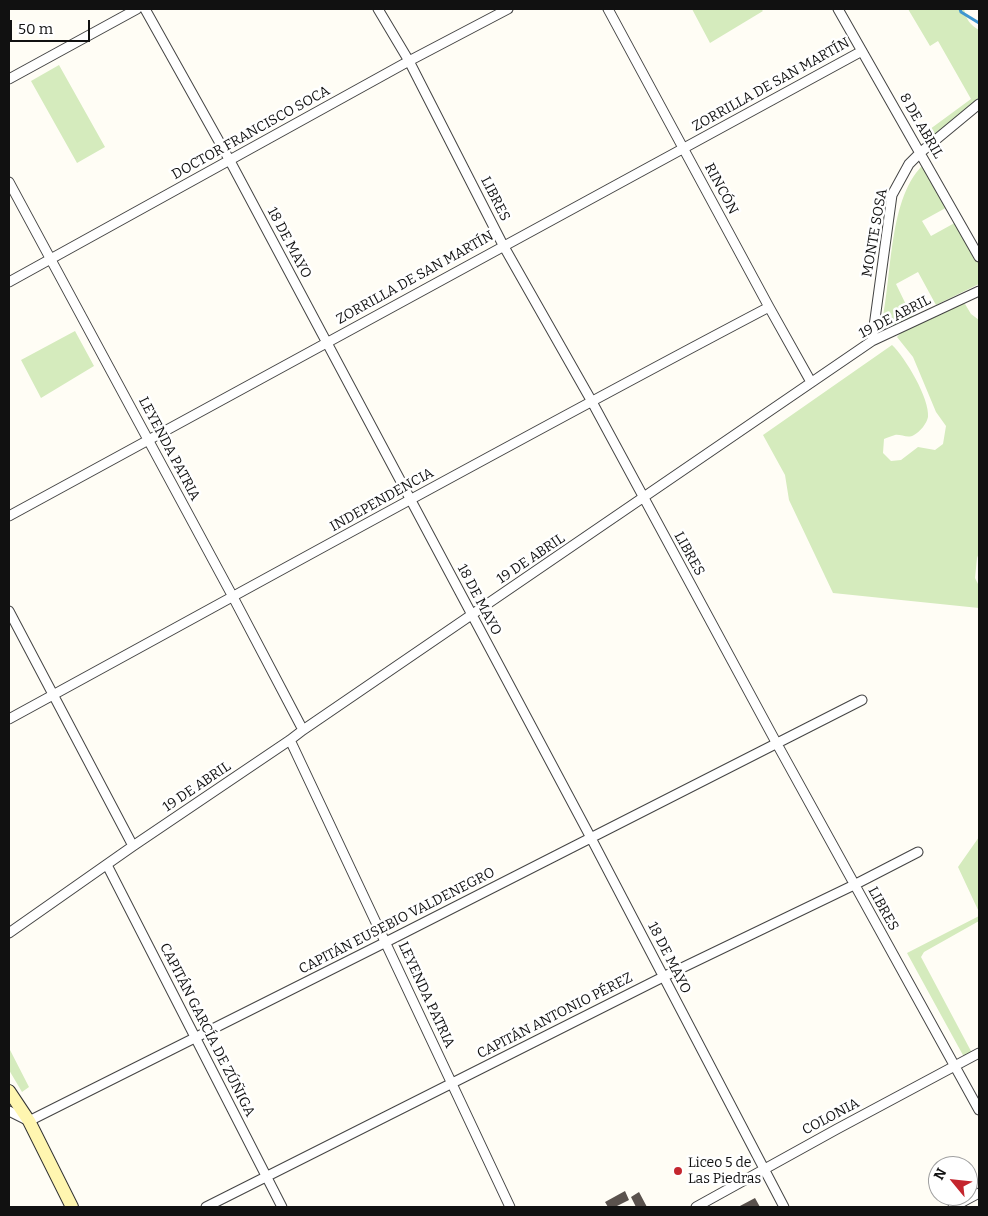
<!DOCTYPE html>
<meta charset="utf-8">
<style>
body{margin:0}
#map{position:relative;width:988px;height:1216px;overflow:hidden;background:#fffdf5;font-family:Bitter,serif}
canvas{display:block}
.frame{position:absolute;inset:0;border:10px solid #111;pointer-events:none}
.north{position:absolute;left:928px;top:1156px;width:50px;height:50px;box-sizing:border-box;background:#fff;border:1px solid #a0a0a0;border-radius:50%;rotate:298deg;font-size:14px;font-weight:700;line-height:20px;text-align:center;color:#111}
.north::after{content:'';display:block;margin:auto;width:18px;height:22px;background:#c4262e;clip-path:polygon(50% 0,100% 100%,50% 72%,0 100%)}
.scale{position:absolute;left:10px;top:20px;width:80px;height:22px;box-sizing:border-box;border:2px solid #111;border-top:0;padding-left:6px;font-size:15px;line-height:18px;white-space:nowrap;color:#111;-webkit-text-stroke:4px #fff;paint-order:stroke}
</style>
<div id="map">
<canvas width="988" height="1216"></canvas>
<div class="frame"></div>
<div class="north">N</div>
<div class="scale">50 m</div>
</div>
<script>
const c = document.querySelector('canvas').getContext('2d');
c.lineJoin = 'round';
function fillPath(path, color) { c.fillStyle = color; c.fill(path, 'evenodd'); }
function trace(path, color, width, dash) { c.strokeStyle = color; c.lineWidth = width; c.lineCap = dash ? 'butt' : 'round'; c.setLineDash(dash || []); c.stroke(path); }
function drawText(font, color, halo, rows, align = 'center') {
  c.font = font + ' Bitter,serif'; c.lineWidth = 5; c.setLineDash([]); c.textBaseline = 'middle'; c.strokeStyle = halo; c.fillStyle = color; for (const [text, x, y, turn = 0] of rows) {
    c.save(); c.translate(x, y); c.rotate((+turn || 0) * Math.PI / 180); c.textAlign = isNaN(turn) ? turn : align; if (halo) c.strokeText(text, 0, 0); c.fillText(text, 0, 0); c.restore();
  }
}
fillPath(new Path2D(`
 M692,9H761L763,11L710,43Z
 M908,9H964C966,19 970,25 979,30V104L927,142L922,135L971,99L938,41L930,46Z
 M59,65L105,147L77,163L31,81Z
 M926,162L951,205L922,221L931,236L960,220L979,256V284L936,305L918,272L896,284L912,317L889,328L881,326C893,277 887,196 926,162Z
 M958,304H965L971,314L979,320V553L977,558L975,578L979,586V608L833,593L789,500L785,475L763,435L892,345C905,357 930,399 928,417C927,423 920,432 914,435C908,439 901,434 895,435C891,436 887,438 884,439L883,453L891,461L901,460L918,447L935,450L943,444L946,426L936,412L913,357L897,337L905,328Z
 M75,331L94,366L41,398L21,360Z
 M979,837V912L958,867Z
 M979,916V921L924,952L921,957L972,1053L964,1057L907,953Z
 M9,1048L29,1087L22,1092L9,1070Z`), '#d5ebbd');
trace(new Path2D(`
 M960,9L961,12L979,23`), '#3f96cf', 3);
fillPath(new Path2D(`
 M625,1191L629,1200L615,1207H608L605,1202Z
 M639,1192L647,1207H636L631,1197Z
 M755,1198L760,1207H738Z`), '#5a524d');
const street = new Path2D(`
 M145,9L230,161L591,838L784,1207
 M378,9L409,61L503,245L591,400L777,744L979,1110
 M608,9L769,307L811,382
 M838,9L979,257
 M9,79L137,9
 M9,182L233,597L303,730
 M9,282L409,61L508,9
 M872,341L892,195L909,164L921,152L979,104
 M9,516L862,51
 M9,611L133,846
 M9,719C262,581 514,441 769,307
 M290,740L510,1207
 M107,865L282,1207
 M9,933L133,846L290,740L303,730L872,341L979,291
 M9,1111L29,1121L386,942L862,700
 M206,1207L663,977L854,885L918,852
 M696,1207L837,1129L979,1053
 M953,1207L979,1193`);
const secondary = new Path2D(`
 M9,1091L29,1121L72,1207`);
trace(street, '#444', 11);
trace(secondary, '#333', 14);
trace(street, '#fff', 9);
trace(secondary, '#fff6b0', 12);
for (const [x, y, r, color] of [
 [678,1171,5,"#c4262e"]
]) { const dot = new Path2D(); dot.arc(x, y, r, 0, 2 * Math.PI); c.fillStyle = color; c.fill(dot); trace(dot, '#fff', 2); }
drawText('14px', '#111', '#fff', [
 ["ZORRILLA DE SAN MARTÍN",771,85,-29],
 ["8 DE ABRIL",921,126,60],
 ["DOCTOR FRANCISCO SOCA",251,133,-29],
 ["RINCÓN",721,189,62],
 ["LIBRES",495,199,63],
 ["MONTE SOSA",875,233,-80],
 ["18 DE MAYO",289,243,62],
 ["ZORRILLA DE SAN MARTÍN",415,278,-29],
 ["19 DE ABRIL",895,317,-27],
 ["LEYENDA PATRIA",169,449,62],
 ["INDEPENDENCIA",382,500,-29],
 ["LIBRES",689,554,61],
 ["19 DE ABRIL",531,559,-34],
 ["18 DE MAYO",479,600,62],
 ["19 DE ABRIL",197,787,-34],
 ["LIBRES",883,909,61],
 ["CAPITÁN EUSEBIO VALDENEGRO",397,921,-27],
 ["18 DE MAYO",669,958,63],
 ["LEYENDA PATRIA",426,995,65],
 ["CAPITÁN ANTONIO PÉREZ",555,1016,-27],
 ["CAPITÁN GARCÍA DE ZÚÑIGA",207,1030,63],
 ["COLONIA",831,1117,-28]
]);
drawText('14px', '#111', '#fff', [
 ["Liceo 5 de",688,1163],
 ["Las Piedras",688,1179]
], 'left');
</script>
